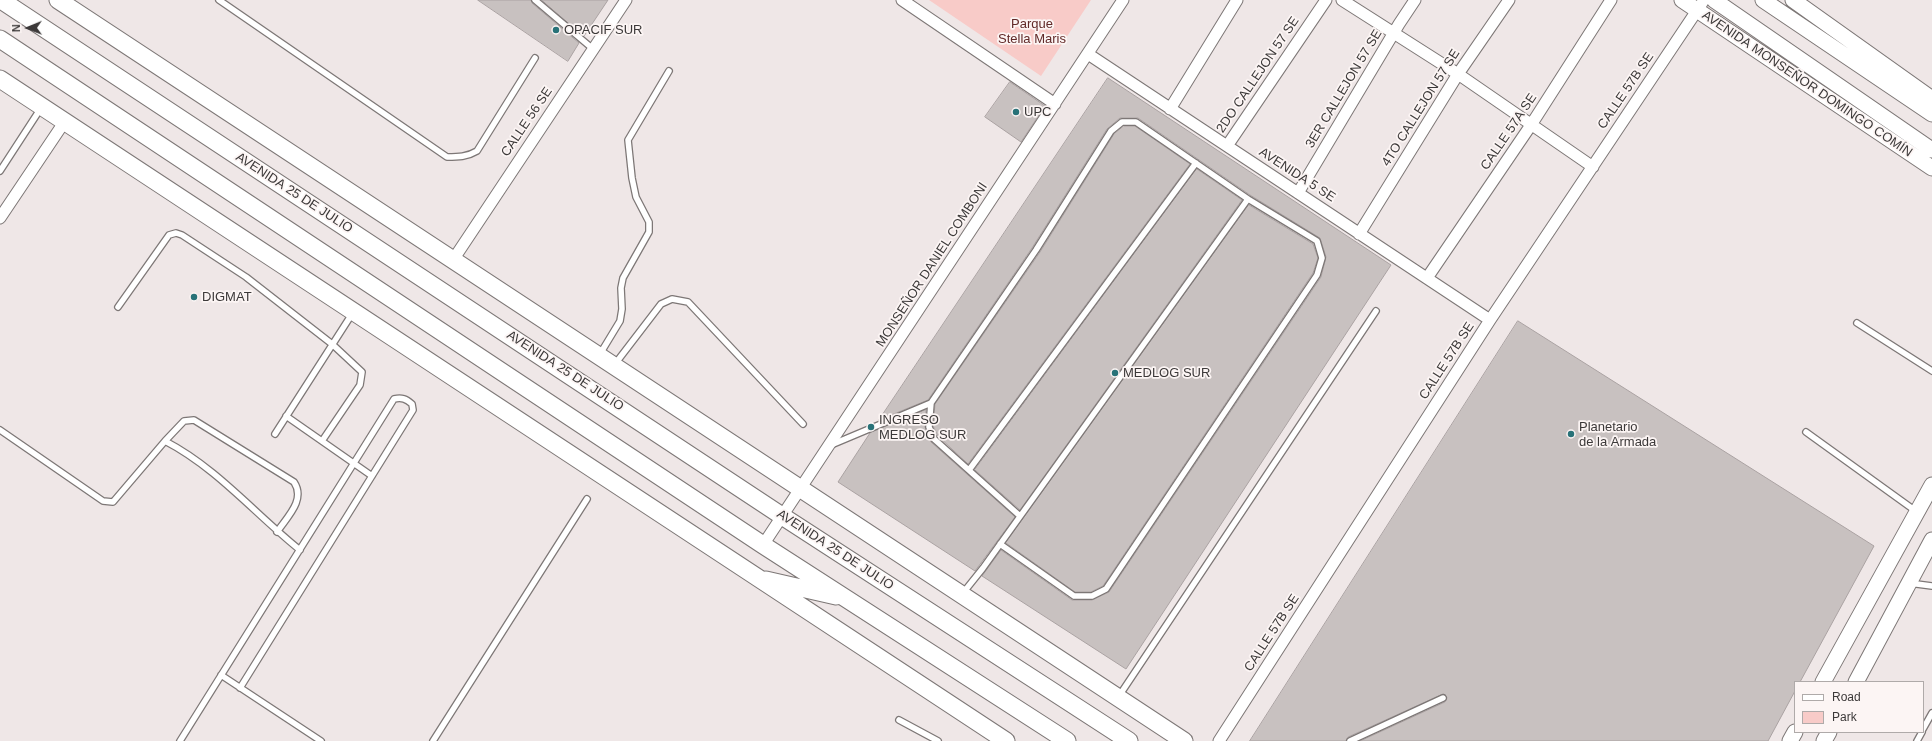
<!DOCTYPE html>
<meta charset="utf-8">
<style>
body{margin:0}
#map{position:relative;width:1932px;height:741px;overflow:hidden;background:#efe7e7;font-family:Arial,sans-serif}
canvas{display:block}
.legend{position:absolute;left:1794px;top:681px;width:130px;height:52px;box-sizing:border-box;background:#fcf5f4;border:1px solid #afaaa9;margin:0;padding:5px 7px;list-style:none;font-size:12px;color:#3c3939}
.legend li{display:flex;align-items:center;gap:8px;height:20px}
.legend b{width:20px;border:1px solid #afaaa9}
.north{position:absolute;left:8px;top:8px;width:40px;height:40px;-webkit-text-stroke:3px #fcf5f4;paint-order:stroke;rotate:269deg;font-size:11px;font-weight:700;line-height:16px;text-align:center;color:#3c3939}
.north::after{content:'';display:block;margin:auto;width:14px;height:18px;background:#3c3939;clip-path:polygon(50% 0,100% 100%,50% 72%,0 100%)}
</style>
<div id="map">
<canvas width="1932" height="741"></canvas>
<ul class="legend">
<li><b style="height:5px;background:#fff"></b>Road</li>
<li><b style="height:11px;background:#f8cbc8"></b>Park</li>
</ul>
<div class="north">N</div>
</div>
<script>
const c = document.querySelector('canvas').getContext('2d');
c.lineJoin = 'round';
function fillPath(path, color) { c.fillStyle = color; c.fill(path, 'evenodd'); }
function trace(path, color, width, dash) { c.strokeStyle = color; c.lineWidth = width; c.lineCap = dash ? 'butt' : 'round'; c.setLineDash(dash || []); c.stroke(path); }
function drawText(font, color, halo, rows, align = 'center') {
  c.font = font + ' Arial,sans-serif'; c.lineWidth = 3.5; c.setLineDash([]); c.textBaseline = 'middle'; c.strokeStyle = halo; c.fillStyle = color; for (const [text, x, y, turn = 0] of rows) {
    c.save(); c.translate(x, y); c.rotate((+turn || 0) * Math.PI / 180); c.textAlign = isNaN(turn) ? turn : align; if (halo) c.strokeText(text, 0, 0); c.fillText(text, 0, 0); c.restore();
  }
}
fillPath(new Path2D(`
 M929,0H1091L1041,76Z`), '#f8cbc8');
const building = new Path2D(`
 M478,0H531L532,3L579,43L568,61Z
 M542,0H608L584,36Z
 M1108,78L1391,265L1126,669L982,576L1001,550L1072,600H1092L1109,592L1321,277L1326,257L1320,238L1250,195L1138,118H1120L1107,129L1032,248L928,400L879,420Z
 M1010,82L1045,106L1021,142L985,117Z
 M1124,126H1135L1190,164L968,464L938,436L933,426L935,404L1040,252L1114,134Z
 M1197,169L1242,200L1020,510L975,470Z
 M1249,205L1313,244L1318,258L1313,273L1103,586L1091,592H1075L1006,543Z
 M1518,321L1874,546L1800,682H1795V691L1768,741H1360L1445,702L1447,697L1443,694L1348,737L1346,741H1250Z
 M926,410L925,427L931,442L1015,517L975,571L838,482L870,433Z`);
fillPath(building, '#c8c1c0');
trace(building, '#aaa2a2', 1);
const lane = new Path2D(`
 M219,0L447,157C458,157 467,157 477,151L535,58
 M535,0L593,49
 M0,171L41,108
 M118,307L169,235L176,233L182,235L246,277L332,344L362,372L360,385L322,441
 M1857,323L1932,371
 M600,354L620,321L622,309L621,288L623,278L649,232V222L636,197L632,178L628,140L669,71
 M615,364L661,304L672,299L688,302L803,424
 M286,416L372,476
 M0,430L103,501L113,502L165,441C217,468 255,514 300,550
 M1806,432L1917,512
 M275,434L352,314
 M165,441L184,421L194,420L294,482C306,500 287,517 277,532
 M831,445L931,403
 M969,470L1196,163
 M1000,544L1074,596H1092L1106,589L1317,275L1322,258L1317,241L1248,199L1136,122H1122L1111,131L1036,250L931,403L929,427L934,439L1020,516
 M1909,583L1932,586
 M963,593L983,568L1248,199
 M221,675L321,741
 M1119,696L1376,311
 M899,720L938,741
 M1923,729L1932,713
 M180,741L394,399C402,397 406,399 412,404L413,410L240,688
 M433,741L587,499
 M1350,741L1443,698
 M1917,741L1922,732`);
const street = new Path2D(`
 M902,0L1055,104
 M1342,0L1458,74L1593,167
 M1088,54L1490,320
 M1170,109L1237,0
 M1227,146L1326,0
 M1298,193L1399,24L1415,0
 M0,218L65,121
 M1359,234L1458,74L1509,0
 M453,260L626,0
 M1427,278L1531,125L1611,0
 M763,545L1123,0
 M1219,741L1490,320L1704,0`);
const secondary = new Path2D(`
 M1682,0L1932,168
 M1714,0L1932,150
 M1763,0L1932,114
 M1793,0L1932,99
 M1823,682L1932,485
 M1856,682L1932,540
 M1790,741L1795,732
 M1824,741L1829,732`);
const primary = new Path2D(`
 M1,0L782,516L1129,741
 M58,0L1184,741
 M0,39L763,545L1067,741
 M0,79L1006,741
 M766,580L836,596`);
trace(lane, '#7d7776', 8);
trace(street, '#7d7776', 13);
trace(secondary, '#7d7776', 17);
trace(primary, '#7d7776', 19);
trace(lane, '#fff', 5.5);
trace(street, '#fff', 11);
trace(secondary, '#fff', 15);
trace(primary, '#fff', 17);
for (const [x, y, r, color] of [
 [556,30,4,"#287278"],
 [1016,112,4,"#287278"],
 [194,297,4,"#287278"],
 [1115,373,4,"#287278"],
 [871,427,4,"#287278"],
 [1571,434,4,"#287278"]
]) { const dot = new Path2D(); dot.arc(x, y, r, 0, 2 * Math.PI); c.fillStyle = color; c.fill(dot); trace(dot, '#fcf5f4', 1.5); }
drawText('13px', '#622a29', '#fcf5f4', [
 ["Parque",1032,24],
 ["Stella Maris",1032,39]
]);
drawText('13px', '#3c3939', '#fcf5f4', [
 ["OPACIF SUR",564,30],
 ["UPC",1024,112],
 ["DIGMAT",202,297],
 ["MEDLOG SUR",1123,373],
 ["INGRESO",879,420],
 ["MEDLOG SUR",879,435],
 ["Planetario",1579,427],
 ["de la Armada",1579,442]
], 'left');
drawText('13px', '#3c3939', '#fcf5f4', [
 ["2DO CALLEJON 57 SE",1258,75,-56],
 ["AVENIDA MONSEÑOR DOMINGO COMÍN",1807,84,34],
 ["3ER CALLEJON 57 SE",1344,89,-59],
 ["CALLE 57B SE",1626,91,-56],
 ["4TO CALLEJON 57 SE",1421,108,-58],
 ["CALLE 56 SE",527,122,-56],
 ["CALLE 57A SE",1509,132,-56],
 ["AVENIDA 5 SE",1297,175,33],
 ["AVENIDA 25 DE JULIO",294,193,33],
 ["MONSEÑOR DANIEL COMBONI",932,265,-57],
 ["CALLE 57B SE",1447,361,-57],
 ["AVENIDA 25 DE JULIO",565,371,33],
 ["AVENIDA 25 DE JULIO",835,550,33],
 ["CALLE 57B SE",1272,633,-57]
]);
</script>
